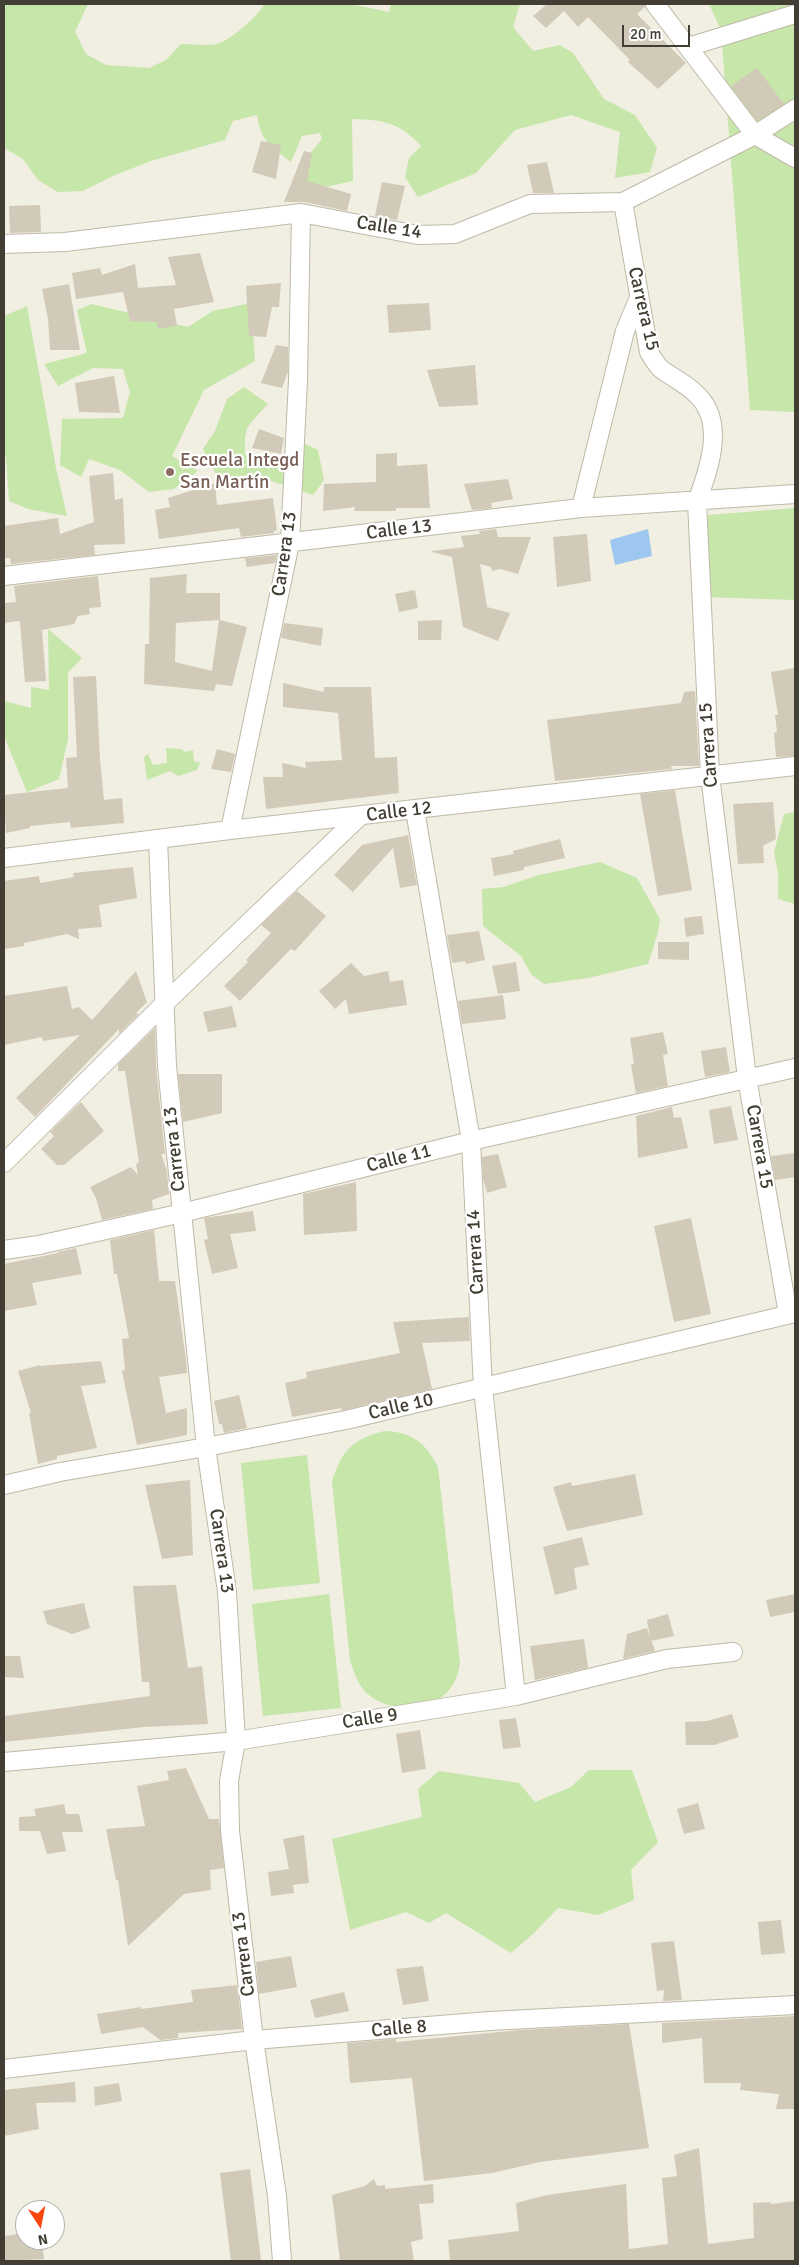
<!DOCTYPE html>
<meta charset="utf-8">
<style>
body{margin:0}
#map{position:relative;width:799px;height:2265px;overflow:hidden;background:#f1eee2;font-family:Signika,sans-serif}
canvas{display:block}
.frame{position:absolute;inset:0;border:5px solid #423e33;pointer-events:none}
.north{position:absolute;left:15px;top:2200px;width:50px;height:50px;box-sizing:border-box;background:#fff;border:1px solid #b3b2ad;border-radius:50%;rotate:169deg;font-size:14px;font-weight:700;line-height:20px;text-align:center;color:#423e33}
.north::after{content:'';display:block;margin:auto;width:18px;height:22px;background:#fa4711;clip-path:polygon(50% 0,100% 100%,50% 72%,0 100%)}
.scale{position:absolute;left:622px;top:25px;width:68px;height:22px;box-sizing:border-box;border:2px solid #423e33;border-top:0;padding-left:6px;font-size:15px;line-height:18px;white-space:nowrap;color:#423e33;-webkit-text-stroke:4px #fff;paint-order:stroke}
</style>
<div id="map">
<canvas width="799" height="2265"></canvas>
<div class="frame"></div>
<div class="north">N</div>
<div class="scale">20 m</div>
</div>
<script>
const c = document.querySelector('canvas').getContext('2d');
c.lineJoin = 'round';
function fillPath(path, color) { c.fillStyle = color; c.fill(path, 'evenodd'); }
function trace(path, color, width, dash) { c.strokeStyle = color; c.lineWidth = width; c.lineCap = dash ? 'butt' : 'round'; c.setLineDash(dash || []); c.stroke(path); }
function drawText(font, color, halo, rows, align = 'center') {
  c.font = font + ' Signika,sans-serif'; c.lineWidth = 4.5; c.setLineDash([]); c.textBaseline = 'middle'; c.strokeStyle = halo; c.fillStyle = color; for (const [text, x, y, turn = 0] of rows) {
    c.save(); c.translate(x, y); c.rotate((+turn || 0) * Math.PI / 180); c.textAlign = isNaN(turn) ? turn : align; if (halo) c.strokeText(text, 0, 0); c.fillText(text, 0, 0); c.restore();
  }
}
fillPath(new Path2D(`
 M4,4H88L75,32L86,54L106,65L149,68L166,60L181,44C192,44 206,46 217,44C228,42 261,14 264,4H351L389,12L391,4H520L513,27L533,51L560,45L573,53L604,99L635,115L657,148L650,172L615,178L620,132L571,115L515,130L476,173L418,197L405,177L409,158L421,146C399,122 384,120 352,119L353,181L302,192L297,169L322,139L320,133L302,136L291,162C270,146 262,143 257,115L233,121L225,140L151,161L115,175L83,191L58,192L38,180L23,159L4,148Z
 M709,4H795V412L750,410L721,30Z
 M251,303L255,361L204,390L172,456L198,471L174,489L149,492L120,470L89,459L81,477L60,465L62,419L123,418L130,392L123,369L93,368L58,386L44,364L87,353L77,310L92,304L188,327L213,311Z
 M27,306L56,468L67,516L28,509L9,501L6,457L4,455V316Z
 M244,387L268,404C248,426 244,424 245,455L272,459L287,457L301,442L318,450L324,480L313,495L260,477L217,476L203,449L215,431L227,399Z
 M795,508V600L704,597L708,515Z
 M48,629L82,658L68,673V739L59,779L27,792L4,736V701L31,708V687L49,690Z
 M166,748L181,749L185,752L193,750L194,761L200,763L197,770L178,776L170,771L147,780L144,757L148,754L153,765L167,763Z
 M795,812V904L778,899V873L774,852L784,814Z
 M600,862L637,878L660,919L658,932L648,964L588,978L544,984L531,974L521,956L483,926L482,889L504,887L535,876Z
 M384,1431C412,1432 425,1442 438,1467L460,1663C459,1668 458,1674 456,1678C443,1712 395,1716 369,1695C359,1688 354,1672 350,1661L332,1481C343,1449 352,1440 384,1431Z
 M307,1455L320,1583L253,1590L241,1463Z
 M329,1594L341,1708L263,1716L252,1604Z
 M589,1770H632L658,1842L631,1870L634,1900L598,1915L558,1908L533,1934L511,1953L446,1913L429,1923L406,1912L350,1930L332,1839L422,1817L418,1789L439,1771L519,1783L535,1802L571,1787Z`), '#c6e6aa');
fillPath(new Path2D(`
 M648,529L652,556L615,565L610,540Z`), '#9dc7ef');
fillPath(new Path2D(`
 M547,4H645V7L637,14L686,63L658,89L628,62L630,60L588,17L578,27L564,11L546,28L533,16Z
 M757,68L784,104L757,121L731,86Z
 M261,141L281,145L276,179L252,172Z
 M304,151L312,153L307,181L351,194L347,211L304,202H284Z
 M547,162L554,193H533L527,165Z
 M382,182L405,186L397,220L375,216Z
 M40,205L41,232L10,233L9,206Z
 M200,253L214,302L174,309L177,325L158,329L157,322L130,321L123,292L76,299L72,273L100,268L102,275L135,264L138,288L176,285L168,257Z
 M281,283L279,307H272L266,337L249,336L246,286Z
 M69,284L80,350H50L48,319L42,289Z
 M429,303L431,330L389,333L387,305Z
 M276,345L288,347V372L282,388L261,383Z
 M475,365L478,405L439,407L427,370Z
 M114,376L120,413L79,412L75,383Z
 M259,429L284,438L281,454L252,448Z
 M397,453V466L427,464L430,508H396V511H354L355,507L323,511L324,484L376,482V454Z
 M113,473L115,500L123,498L125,544L94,545L95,555L11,564L10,558H4V526L58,518L60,534L94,522L89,476Z
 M508,479L513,499L491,503L492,508L472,510L464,484Z
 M215,483L217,505L273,498L277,530L274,531V533L241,537L239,528L159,539L155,510L170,507L168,498Z
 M496,529L498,537H531L518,574L500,569L492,571L491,567L480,564L487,607L510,613L498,641L463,627L452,557L432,552V551L464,547L461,536L480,534L479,531Z
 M587,534L591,581L557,587L553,537Z
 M277,555L275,563L247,567L245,558Z
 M187,574L186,593H220V620L247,627L232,686L216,684L214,691L144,684L145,644H149L150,578ZM219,620L212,671L175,662L176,623Z
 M98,576L101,607L89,608L90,614L78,616L74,624L42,630L46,681L25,682L20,622L18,621L4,623V603L16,602L14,586Z
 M415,590L418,608L399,612L395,594Z
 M442,620L441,640H418V621Z
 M284,623L323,628L321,646L281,638Z
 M795,668V756L776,757L774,733L777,732L775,715H778L771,672Z
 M96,676L100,760L104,800L122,798L124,823L71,828L70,822L30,826V828L6,833L4,795L68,788L66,758L77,757L73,677Z
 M283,683L324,692V687H371L375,758L397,757L399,793L266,809L263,777H283L282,763L306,768L305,762L342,760L338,713L283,707Z
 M695,691L699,766H671L672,769L555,781L547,720L681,703L684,692Z
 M217,749L235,754L231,772L211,769Z
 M675,790L692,890L658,896L640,794Z
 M773,802L776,839L763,846L764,863L738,864L733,804Z
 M408,835L417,885L400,888L393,848L353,892L334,875L362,845Z
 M560,839L565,858L524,867V870L494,876L491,858L514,854L513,851Z
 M133,867L137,898L99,905L102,927L78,929L79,939L67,934L24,943V946L4,949V881L39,876L40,883L74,877L73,873Z
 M297,891L326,916L295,951L291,949L240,1001L224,986L248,962L246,960L271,933L261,925Z
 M702,916L704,934L686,937L684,918Z
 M479,931L485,960L466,964L465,961L452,963L447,935Z
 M658,942H689V960L658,959Z
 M516,962L520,991L498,994L492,966Z
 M351,963L364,976L388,971L390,982L403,980L407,1005L349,1014L346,999L335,1009L319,991Z
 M136,971L147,1002L136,1013L139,1014L119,1034V1029L35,1117L16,1098L80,1035L43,1041L42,1037L4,1045V996L67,986L72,1009L79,1007L92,1020Z
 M503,995L506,1019L462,1024L458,1001Z
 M232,1006L237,1027L208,1032L203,1012Z
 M155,1028L156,1067L165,1154H161L167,1171L169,1194L152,1200L153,1209L102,1220L96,1198L90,1187L131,1167L138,1175L136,1164L139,1162L125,1071H118V1064Z
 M663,1032L668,1054L663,1055L668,1086L636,1093L631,1065L634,1064L630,1038Z
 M726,1047L730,1072L705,1077L701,1051Z
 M178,1074H222V1113L183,1122Z
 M81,1102L104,1131L64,1165H57L41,1149L54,1136L50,1132Z
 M731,1106L738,1140L714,1144L709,1110Z
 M672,1107L674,1118L681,1117L688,1148L638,1158L636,1116Z
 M795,1153V1177L775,1180L771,1156Z
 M498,1154L507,1187L487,1193L483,1179L482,1157Z
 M356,1182L357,1231L304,1235L303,1194Z
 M253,1211L256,1231L230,1234L238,1268L212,1274L204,1240L208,1239L204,1218Z
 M691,1218L711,1314L674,1322L654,1226Z
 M154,1230L159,1281H175L186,1360L187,1373L159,1377L166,1413L187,1408V1435L137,1445L122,1371L125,1370L122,1339L129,1338L117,1274H114L110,1240Z
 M76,1248L82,1274L32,1283L37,1305L4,1311V1264L58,1253V1252Z
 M469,1317L470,1341L422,1343L432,1389L344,1410H341V1408L292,1417L285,1383L307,1378L306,1372L400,1353L393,1322Z
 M101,1361L106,1383L81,1386L97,1448L57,1456V1459L38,1464L29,1413H31L18,1371L40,1365V1366Z
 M239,1395L247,1428L224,1433L222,1424H219L214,1401Z
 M635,1474L643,1515L567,1531L553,1487L571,1482L572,1486Z
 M190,1480L193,1555L162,1559L145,1485Z
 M582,1537L589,1565L574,1568L577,1589L555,1595L543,1547Z
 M176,1585L188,1668L202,1666L208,1724L144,1727L4,1742V1716L150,1696L149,1682H142L133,1586Z
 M795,1594V1612L770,1617L766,1600Z
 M84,1603L90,1628L72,1634L47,1624L43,1611Z
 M668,1614L674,1636L651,1641L647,1620Z
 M647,1628L655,1651L623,1659L627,1634Z
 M584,1639L588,1668L535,1680L530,1646Z
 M4,1656H20L24,1678L4,1677Z
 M732,1714L739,1737L714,1745H686L685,1722L707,1721Z
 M516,1718L521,1747L503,1749L499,1720Z
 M420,1730L426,1769L402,1773L396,1734Z
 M186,1768L209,1819H219L224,1868L210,1870L211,1890L184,1894L128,1946L118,1880H116L106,1829L145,1826L137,1786L169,1780L167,1771Z
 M698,1803L705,1829L684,1834L677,1809Z
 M64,1804L66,1814H79L83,1832H62L66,1851L47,1854L40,1831H19V1817L36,1816L34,1809Z
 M304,1835L309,1883L293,1885L294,1893L271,1896L268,1872L289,1869L283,1839Z
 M781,1920L785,1953L761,1955L758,1922Z
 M674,1941L682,2000L663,2001L664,1990L657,1991L651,1943Z
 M291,1956L297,1987L259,1994L256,1962Z
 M423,1966L429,2001L403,2005L396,1969Z
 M237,1985L242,2029L178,2033V2038L160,2040L143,2027L101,2034L97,2014L141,2007V2009L193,2002L191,1990Z
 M344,1992L349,2011L315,2018L310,2000Z
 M795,2016V2109H776L779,2094L740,2090L741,2083H704L702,2038L662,2043V2023Z
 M629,2024L649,2148L540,2162L492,2173L424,2181L412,2078L350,2083L347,2043L396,2039V2042L521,2030Z
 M75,2082L76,2102L36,2103L39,2129L4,2136V2090Z
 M119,2083L122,2101L95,2106L94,2087Z
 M699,2148L708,2244L754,2238L753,2203L771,2202V2204L795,2201V2261H450L448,2240L519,2231L516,2203L547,2195L626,2184L629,2249L668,2244L662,2178L677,2176L674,2155Z
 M250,2169L261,2261H231L220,2173Z
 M374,2179L377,2186L385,2185V2189L433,2184L434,2203L419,2204L423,2239L411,2242L414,2261H340L332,2195L365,2186Z
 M25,2233V2240H42L44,2259L4,2261V2236Z`), '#d2cab8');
const street = new Path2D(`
 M655,4L755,135L795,158
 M688,47L795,14
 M623,202L649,352C652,357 656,364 660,368C671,377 685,383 695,393C727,421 709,468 697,502L710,775L747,1078L788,1314
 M4,244L65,242L301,213L418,235L455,234L530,204L623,202L755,135L795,109
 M581,508L625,331L638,300
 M4,576L581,508L795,494
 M415,810L471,1141L483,1388L516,1696
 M230,830L290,543L298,380L301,213
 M158,839L167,1066L206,1447L227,1592L236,1741L229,1781L230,1831L254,2040L277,2196L282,2261
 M4,858L230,830L795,766
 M4,1163L164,1004L360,816
 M4,1250L39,1245L182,1213L471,1141L795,1068
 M4,1485L60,1472L206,1447L346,1420L795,1313
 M4,1762L236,1741L516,1696L667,1659L733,1652
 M4,2069L254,2040L490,2021L795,2005`);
trace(street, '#bfb9a8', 20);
trace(street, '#fff', 18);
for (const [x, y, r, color] of [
 [170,472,5,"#8d6e63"]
]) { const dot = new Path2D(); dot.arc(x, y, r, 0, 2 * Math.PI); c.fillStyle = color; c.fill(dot); trace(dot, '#fff', 2); }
drawText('19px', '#423e33', '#fff', [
 ["Calle 14",389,228,9],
 ["Carrera 15",643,309,77],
 ["Calle 13",399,530,-7],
 ["Carrera 13",285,554,-82],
 ["Carrera 15",709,745,-94],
 ["Calle 12",399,812,-7],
 ["Carrera 15",759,1147,80],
 ["Carrera 13",175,1149,-96],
 ["Calle 11",399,1159,-14],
 ["Carrera 14",476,1252,-93],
 ["Calle 10",401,1407,-13],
 ["Carrera 13",221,1551,82],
 ["Calle 9",370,1719,-9],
 ["Carrera 13",244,1954,-97],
 ["Calle 8",399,2029,-5]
]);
drawText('19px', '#785e54', '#fff', [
 ["Escuela Integd",180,461],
 ["San Martín",180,483]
], 'left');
</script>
